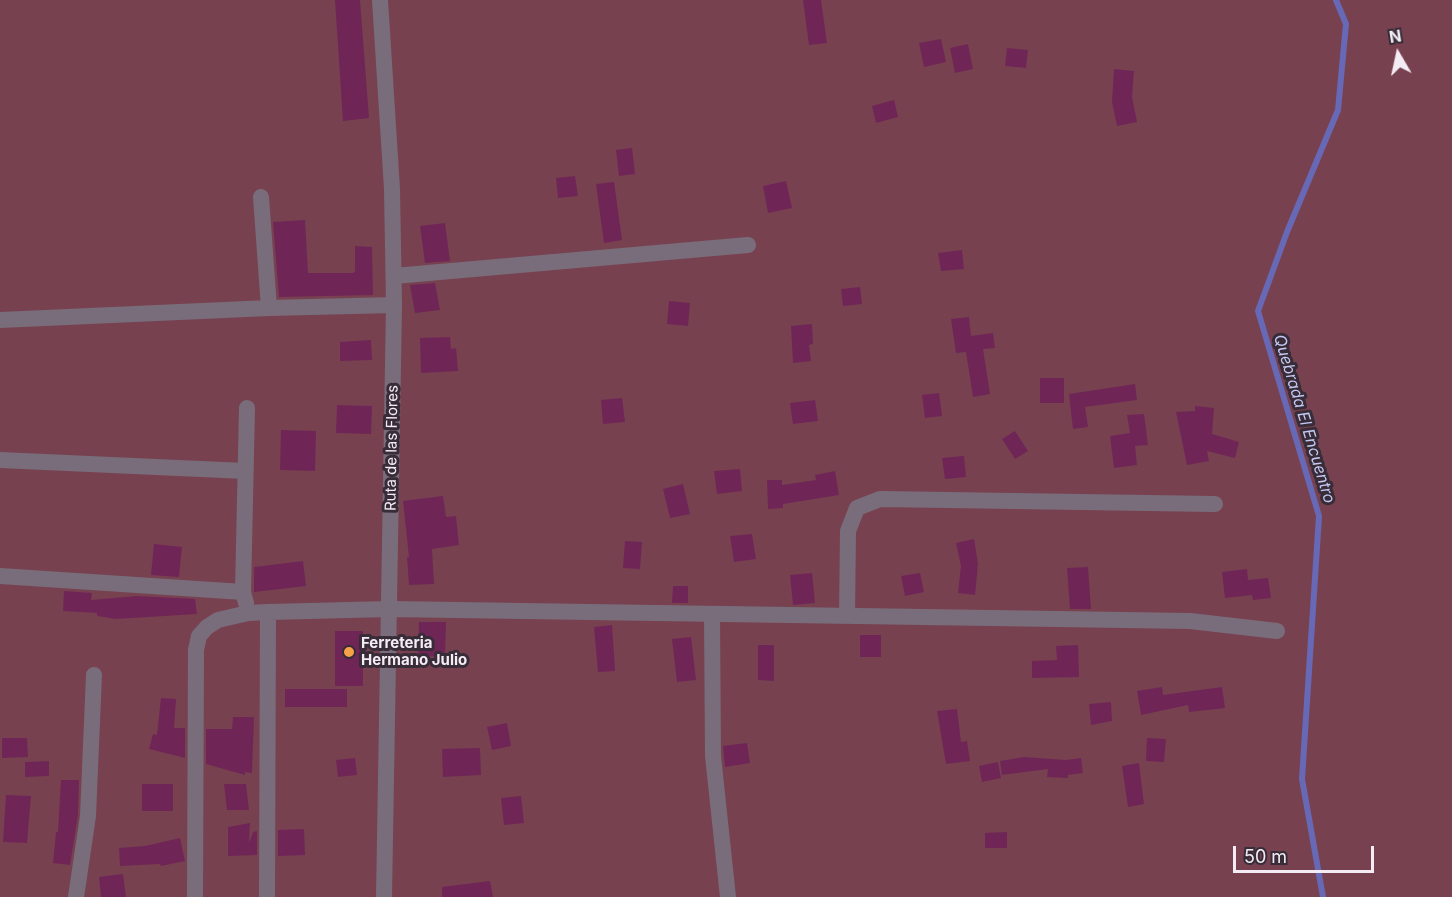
<!DOCTYPE html>
<style>
body{margin:0}
#map{position:relative;width:1452px;height:897px;overflow:hidden;background:#372c38;font-family:Inter,sans-serif}
canvas{display:block}
.north{position:absolute;left:1368px;top:24px;width:60px;height:60px;-webkit-text-stroke:4px #372c38;paint-order:stroke;rotate:351deg;font-size:16px;font-weight:700;line-height:24px;text-align:center;color:#f3ecf4}
.north::after{content:'';display:block;margin:auto;width:21px;height:27px;background:#f3ecf4;clip-path:polygon(50% 0,100% 100%,50% 72%,0 100%)}
.scale{position:absolute;left:1233px;top:846px;width:141px;height:27px;box-sizing:border-box;border:3px solid #f3ecf4;border-top:0;padding-left:8px;font-size:18px;line-height:21px;white-space:nowrap;color:#f3ecf4;-webkit-text-stroke:4px #372c38;paint-order:stroke}
</style>
<div id="map">
<canvas width="1452" height="897"></canvas>
<div class="north">N</div>
<div class="scale">50 m</div>
</div>
<script>
const c = document.querySelector('canvas').getContext('2d');
c.lineJoin = 'round';
function fillPath(path, color) { c.fillStyle = color; c.fill(path, 'evenodd'); }
function trace(path, color, width, dash) { c.strokeStyle = color; c.lineWidth = width; c.lineCap = dash ? 'butt' : 'round'; c.setLineDash(dash || []); c.stroke(path); }
function drawText(font, color, halo, rows, align = 'center') {
  c.font = font + ' Inter,sans-serif'; c.lineWidth = 6; c.setLineDash([]); c.textBaseline = 'middle'; c.strokeStyle = halo; c.fillStyle = color; for (const [text, x, y, turn = 0] of rows) {
    c.save(); c.translate(x, y); c.rotate((+turn || 0) * Math.PI / 180); c.textAlign = isNaN(turn) ? turn : align; if (halo) c.strokeText(text, 0, 0); c.fillText(text, 0, 0); c.restore();
  }
}
fillPath(new Path2D(`
 M0,0H1452V897H0Z`), '#784150');
trace(new Path2D(`
 M1323,897L1302,779L1319,516L1258,311L1287,232L1338,110L1346,24L1336,0`), '#6769b6', 6);
fillPath(new Path2D(`
 M335,0H360L369,118L343,121Z
 M803,0H821L827,43L809,45Z
 M941,39L946,62L924,67L919,43Z
 M968,44L973,69L955,73L950,48Z
 M1007,48L1028,50L1026,68L1005,66Z
 M1114,69L1134,71L1132,97L1137,122L1117,126L1112,102Z
 M894,100L898,117L876,123L872,106Z
 M632,148L635,174L619,176L616,150Z
 M575,176L578,196L558,198L556,178Z
 M786,181L792,208L768,213L763,186Z
 M614,182L622,240L604,243L596,184Z
 M305,220L308,273H353L355,271V246L372,247L373,295L279,297L273,222Z
 M445,223L450,261L425,263L420,226Z
 M962,250L964,269L941,271L938,253Z
 M435,283L440,310L415,313L410,285Z
 M860,287L862,304L843,306L841,289Z
 M669,301L690,303L688,326L667,324Z
 M969,317L971,336L993,333L995,348L983,349L990,394L973,397L966,352L956,353L951,319Z
 M812,324L813,344L809,345L811,361L793,363L791,326Z
 M450,337L451,349L456,348L458,371L421,373L420,338Z
 M371,340L372,360L340,361V342Z
 M1040,378H1064V403H1040Z
 M1135,384L1137,400L1085,407L1088,427L1073,429L1069,394Z
 M939,393L942,416L925,418L922,395Z
 M622,398L625,422L603,424L601,400Z
 M815,400L818,421L793,424L790,403Z
 M337,405L372,406L371,434L336,433Z
 M1195,406L1214,408L1212,434L1239,442L1235,458L1207,451L1209,461L1187,465L1176,412L1195,411Z
 M1144,414L1148,445L1135,446L1137,465L1114,468L1110,436L1130,433L1127,415Z
 M281,430L316,431L315,471L280,470Z
 M1015,431L1028,451L1015,459L1002,439Z
 M964,456L966,477L945,479L942,458Z
 M740,469L742,491L717,494L714,471Z
 M835,471L839,495L783,504V508L768,509L767,480H782V485L816,480L815,475Z
 M683,484L690,514L670,518L663,489Z
 M443,496L446,517L456,516L459,545L432,549L434,584L409,585L407,557H409L403,501Z
 M752,534L756,559L734,562L730,536Z
 M974,539L978,564L975,595L958,593L961,566L956,543Z
 M625,541L642,542L640,569L623,568Z
 M154,544L182,547L179,577L151,575Z
 M303,561L306,586L254,592V567Z
 M1088,567L1091,609H1070L1067,568Z
 M1247,569L1248,580L1268,578L1271,598L1253,600L1252,595L1225,598L1222,572Z
 M812,573L815,603L793,605L790,575Z
 M920,573L924,592L905,596L901,576Z
 M673,586H688V603H672Z
 M64,591L92,593L91,600L137,596L195,599L197,614L116,619L97,616V613L63,611Z
 M419,622H446L445,657L418,656Z
 M612,625L615,671L598,672L594,627Z
 M335,631H363V686H335Z
 M860,635H881V657H860Z
 M691,637L696,680L677,682L672,639Z
 M758,645H774V681L758,680Z
 M1078,645L1079,677L1032,678V661L1057,660L1056,646Z
 M1162,687L1163,695L1222,687L1225,708L1189,712L1188,705L1141,715L1137,691Z
 M285,689H347V707H285Z
 M161,698L176,699L174,728H185V758L149,749L153,734L157,735Z
 M1111,702L1112,721L1091,725L1089,704Z
 M957,709L961,742L967,741L970,761L946,764L937,711Z
 M233,717H254L252,773L245,772V775L206,764V729H232Z
 M507,723L511,746L492,750L487,727Z
 M2,738H27L28,757L2,758Z
 M1147,738L1166,739L1164,762L1146,761Z
 M747,743L750,763L725,767L723,746Z
 M480,748L481,775L443,777L442,749Z
 M1024,757L1066,760L1081,758L1083,773L1068,775V778L1047,777L1048,769L1002,775L1000,761Z
 M355,758L357,775L338,777L336,760Z
 M49,761V776L25,777V762Z
 M998,762L1001,778L982,782L979,766Z
 M1139,763L1144,804L1128,807L1122,766Z
 M61,780H79L78,815L70,865L53,863L56,832H58Z
 M142,784H173V811H142Z
 M224,784H246L249,810H227Z
 M6,795L31,796L27,843L3,842Z
 M521,796L524,823L504,825L501,798Z
 M250,823L249,843L253,832L257,831V855L228,856V827Z
 M304,829L305,855L278,856V830Z
 M1007,832V848H985V833Z
 M180,838L185,861L161,866L160,864L120,866L119,848L145,846Z
 M123,874L126,897H101L99,877Z
 M490,881L493,897H442V887Z`), '#6f2657');
trace(new Path2D(`
 M261,197L269,308
 M394,276L748,245
 M0,320L269,308L394,305
 M0,460L245,471
 M0,576L243,592
 M246,603L243,592L247,408
 M712,614L713,756L728,897
 M847,616L848,531L857,508L880,499L1215,504
 M76,897L88,816L94,675
 M195,897L196,650L199,636L207,627L218,620L248,613L268,612L390,609L1190,621L1277,631
 M267,897L268,612`), '#796d7b', 16);
trace(new Path2D(`
 M380,0L392,189L394,305L384,897`), '#796d7b', 16);
for (const [x, y, r, color] of [
 [349,652,6,"#f6a246"]
]) { const dot = new Path2D(); dot.arc(x, y, r, 0, 2 * Math.PI); c.fillStyle = color; c.fill(dot); trace(dot, '#372c38', 2); }
drawText('15px', '#f3ecf4', '#372c38', [
 ["Ruta de las Flores",392,448,-89]
]);
drawText('bold 15px', '#f3ecf4', '#372c38', [
 ["Ferreteria",361,643],
 ["Hermano Julio",361,660]
], 'left');
drawText('italic 16px', '#c4c8f2', '#372c38', [
 ["Quebrada El Encuentro",1304,419,73]
]);
</script>
